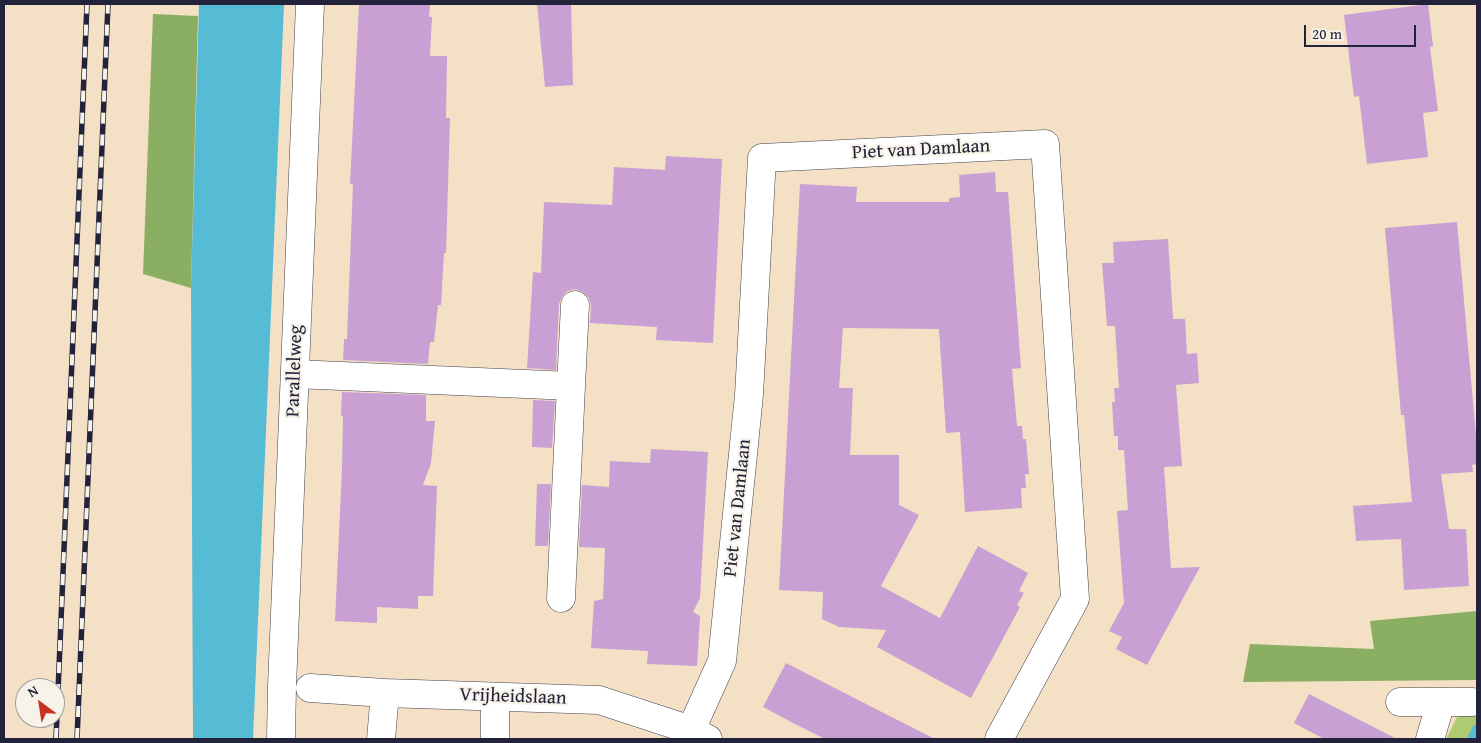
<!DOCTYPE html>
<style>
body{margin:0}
#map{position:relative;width:1481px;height:743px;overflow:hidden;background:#f4e0c5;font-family:"Gentium Book Plus",serif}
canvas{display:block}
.frame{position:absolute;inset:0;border:5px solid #22223b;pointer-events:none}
.north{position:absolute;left:15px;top:678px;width:50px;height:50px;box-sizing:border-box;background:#f7f3e8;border:1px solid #a29fa3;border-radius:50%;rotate:329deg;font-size:14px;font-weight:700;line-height:20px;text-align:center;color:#22223b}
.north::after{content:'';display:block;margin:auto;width:18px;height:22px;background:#c8321e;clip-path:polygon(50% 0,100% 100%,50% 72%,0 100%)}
.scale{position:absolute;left:1304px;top:25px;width:112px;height:22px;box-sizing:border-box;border:2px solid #22223b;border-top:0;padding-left:6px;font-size:15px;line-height:18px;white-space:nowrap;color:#22223b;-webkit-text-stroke:4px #f7f3e8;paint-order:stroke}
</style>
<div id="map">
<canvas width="1481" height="743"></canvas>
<div class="frame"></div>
<div class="north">N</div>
<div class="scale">20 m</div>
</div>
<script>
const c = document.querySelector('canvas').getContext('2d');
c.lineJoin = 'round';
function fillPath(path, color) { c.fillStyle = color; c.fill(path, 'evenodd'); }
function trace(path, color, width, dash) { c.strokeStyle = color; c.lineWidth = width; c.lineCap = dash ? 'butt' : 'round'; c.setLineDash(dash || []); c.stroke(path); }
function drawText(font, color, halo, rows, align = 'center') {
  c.font = font + ' "Gentium Book Plus",serif'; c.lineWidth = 4.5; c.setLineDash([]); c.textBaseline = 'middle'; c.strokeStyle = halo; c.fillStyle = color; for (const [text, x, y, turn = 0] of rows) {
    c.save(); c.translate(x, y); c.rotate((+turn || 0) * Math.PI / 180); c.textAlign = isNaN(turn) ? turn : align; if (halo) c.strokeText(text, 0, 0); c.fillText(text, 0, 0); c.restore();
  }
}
fillPath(new Path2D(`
 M1477,690V739H1446L1458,715Z`), '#aecb71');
fillPath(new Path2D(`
 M153,14L198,16L191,288L143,274Z
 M1477,611V680L1243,682L1250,644L1374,649L1370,621Z`), '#8aaf63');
fillPath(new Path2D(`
 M199,4H284L253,739H193L191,288Z`), '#56bbd4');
trace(new Path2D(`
 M1473,739L1477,730`), '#56bbd4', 11);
fillPath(new Path2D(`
 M359,4H430L429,17H432L430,56H447L446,118H450L446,253H444L441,305H438L434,342H430L428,364L343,360L344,339H347L353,184H350Z
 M537,4H571L573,85L545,87Z
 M1428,4L1433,46L1430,47L1438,111L1423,113L1428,157L1367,164L1359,96L1354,97L1344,15Z
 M666,156L722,159L713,343L656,340L657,327L590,323L591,306L589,298L583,292L575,289L567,291L562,297L559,304L556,370L527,368L533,272L541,273L544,202L612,205L614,167L665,170Z
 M995,172L996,192H1008L1021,368L1012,369L1017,426H1022L1023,439H1026L1029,474H1025L1026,488H1021L1022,508L965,512L960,432L946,433L939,329L843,328L839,388H853L850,455H899V505L919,515L881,586L940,618L978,546L1028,573L1019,591L1024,593L1017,605L1020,607L971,698L877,647L886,630L839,627L822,619L823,592L779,590L800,184L857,187L856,202H949V198L960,197L959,175Z
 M1457,222L1477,447V464L1472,465L1473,472L1441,474L1449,529H1466L1469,586L1404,590L1401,539L1356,541L1353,506L1412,502L1404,415H1401L1385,228Z
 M1168,239L1173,319H1185L1187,354L1197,353L1199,383L1176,385L1182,466L1164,467L1171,568L1200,567L1147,665L1116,649L1122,637L1109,631L1124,603L1117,511L1128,510L1124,450H1118V436H1114L1112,402H1115L1114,388H1119L1115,326H1107L1102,263H1114L1113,242Z
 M342,392L426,395V421H435L431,463L423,485L437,486L433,596H418V609L377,607V623L335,621L342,467L343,416H341Z
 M533,400L555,401L552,448L532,447Z
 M651,449L708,452L700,598L693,612L700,616L697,666L647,664L648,651L591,648L594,601L603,599L605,548L579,547L582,485L609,487L610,461L650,463Z
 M537,484H551L548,546H535Z
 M786,663L868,705L935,739H825L791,722L763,707Z
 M1309,694L1397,739H1324L1294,723Z`), '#c8a0d3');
const minor = new Path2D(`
 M295,374L571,386L575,305
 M561,598L571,386
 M310,688L385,693L599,700L691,730L708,739
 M1400,702H1473
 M691,730L722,661L749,395L762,158L1045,144L1075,599L999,739
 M281,739L282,686L310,4
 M381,739L385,693
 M495,739V697
 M1430,739L1441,702`);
trace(minor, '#423e50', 29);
trace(minor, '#fff', 28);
const rail = new Path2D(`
 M56,739L87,4
 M77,739L108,4`);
trace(rail, '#22223b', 5.5);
trace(rail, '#f7f3e8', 4, [11]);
drawText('19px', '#22223b', '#f7f3e8', [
 ["Piet van Damlaan",921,150,-3],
 ["Parallelweg",295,371,-88],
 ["Piet van Damlaan",738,508,-84],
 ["Vrijheidslaan",513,697,2]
]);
</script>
